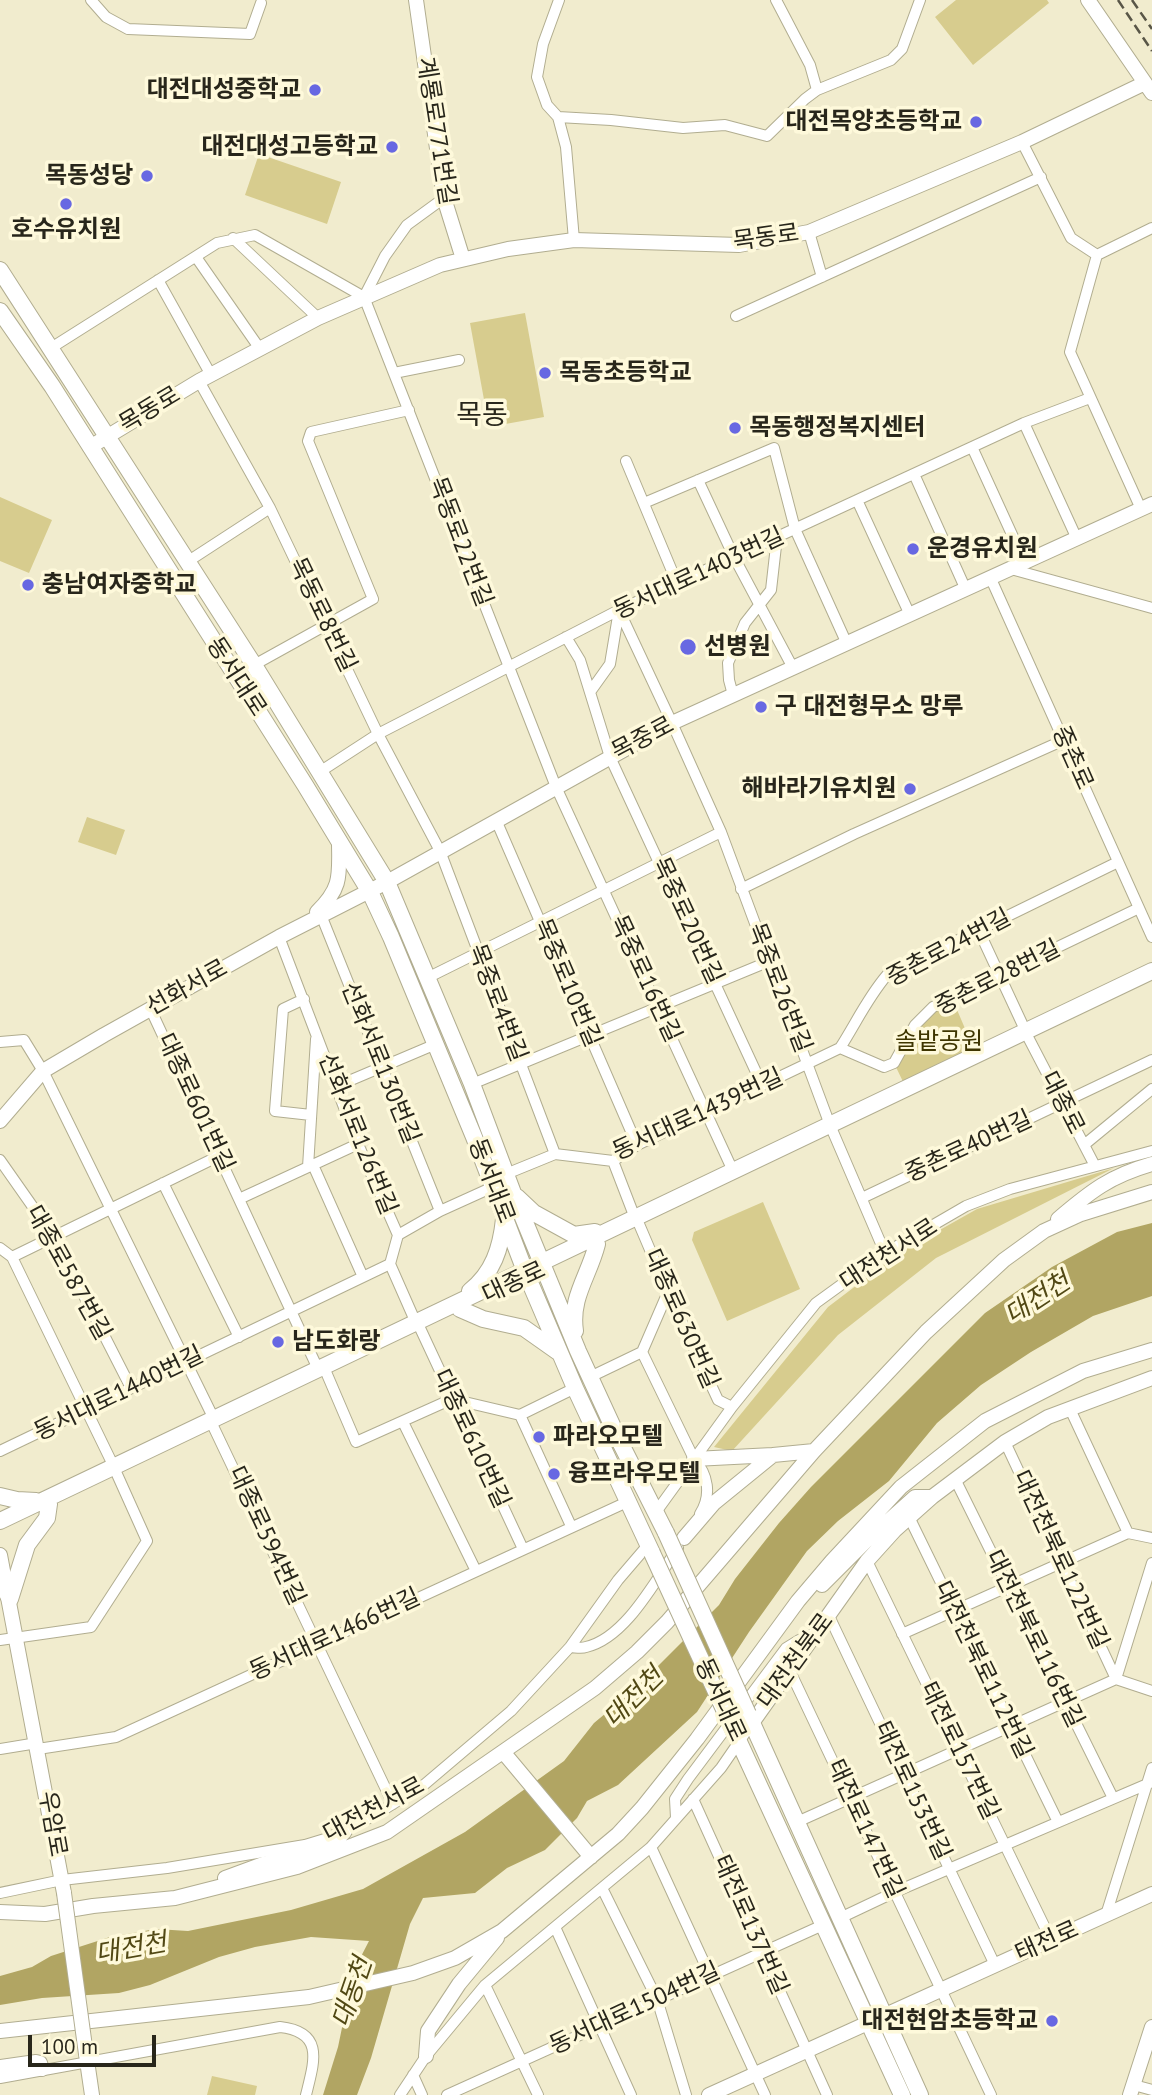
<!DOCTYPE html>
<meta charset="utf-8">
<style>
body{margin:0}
#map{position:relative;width:1152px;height:2095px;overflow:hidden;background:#f1ecce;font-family:"PT Sans",sans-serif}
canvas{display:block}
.scale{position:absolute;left:28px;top:2035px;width:128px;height:32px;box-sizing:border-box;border:4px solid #28261b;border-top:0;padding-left:9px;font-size:21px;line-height:24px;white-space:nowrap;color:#28261b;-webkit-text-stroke:5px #fef9db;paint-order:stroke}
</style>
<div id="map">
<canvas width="1152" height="2095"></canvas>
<div class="scale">100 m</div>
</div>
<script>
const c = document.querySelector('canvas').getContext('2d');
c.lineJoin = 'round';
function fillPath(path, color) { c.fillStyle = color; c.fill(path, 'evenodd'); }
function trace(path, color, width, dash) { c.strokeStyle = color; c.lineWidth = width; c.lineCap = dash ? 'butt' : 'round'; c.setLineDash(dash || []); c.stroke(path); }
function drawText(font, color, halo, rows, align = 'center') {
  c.font = font + ' "PT Sans","Noto Sans KR",sans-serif'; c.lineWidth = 7; c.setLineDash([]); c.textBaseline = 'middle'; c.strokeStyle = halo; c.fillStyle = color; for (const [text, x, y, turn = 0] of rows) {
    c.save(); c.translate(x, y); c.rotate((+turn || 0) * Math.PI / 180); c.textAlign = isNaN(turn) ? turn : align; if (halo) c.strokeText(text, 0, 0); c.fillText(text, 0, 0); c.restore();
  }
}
fillPath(new Path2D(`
 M956,0H1047L1049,3L973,65L935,17Z
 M259,154L341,182L327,224L245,195Z
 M525,313L544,417L489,427L470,323Z
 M0,497L52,520L29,573L0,561Z
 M87,817L125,830L116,855L78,842Z
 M952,998L978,1059L908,1092L894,1063L915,1025Z
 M1114,1168L936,1258L838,1335L732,1451L714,1447L828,1307L899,1253L977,1209Z
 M763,1202L800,1289L727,1321L692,1240L694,1232Z
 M212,2076L257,2086L255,2095H207Z`), '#d7cc8e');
fillPath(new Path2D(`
 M1152,1223V1296L1093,1316L1031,1352L981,1385L937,1423L889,1481L838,1521L807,1551L749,1632L697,1712L618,1785L587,1801L577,1818L545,1850L507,1868L475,1893L423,1898L410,1924L371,2058L357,2095H323L338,2047L354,1970L369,1941L311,1937L255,1947L219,1957L150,1985L119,1993L42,1998L0,2005V1976L32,1967L51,1956L110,1937L156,1929L188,1931L291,1910L363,1889L465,1832L564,1761L594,1723L636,1688L719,1605L735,1579L779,1523L811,1487L985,1313L1052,1267L1117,1232Z`), '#b1a563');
const street = new Path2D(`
 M91,0L106,17L128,29L250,34L261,3
 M559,0L543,44L537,77L547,105L558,117L566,147L574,240
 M776,0L810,65L817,90
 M558,117L611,120L683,128L725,125L767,136L805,99L817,90L891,60L902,49L920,0
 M1022,142L1071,238L1097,255L1070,352L1141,509
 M809,232L822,277
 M233,238L318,318
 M1097,255L1152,228
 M196,257L260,349
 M158,280L211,375
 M364,297L556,787L733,1171
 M364,297L385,256L407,225L444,198
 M736,316L1041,177
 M51,348L217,243L255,235L364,297
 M394,373L459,360
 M199,381L270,508L378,734L440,851L555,1154
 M1024,423L1077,539
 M972,447L1025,563
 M626,461L677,583
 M914,474L966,590
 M698,480L734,557L793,668
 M857,500L910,615
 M644,503L774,448L795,529L847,644
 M187,562L270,508
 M1011,569L1152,608
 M991,579L1152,937
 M619,610L672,723L721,832L830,1125L885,1253
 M566,637L580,660L610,757L762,1085
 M254,665L373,599L308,441L311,432L409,410
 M590,692L610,664L619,610
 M733,695L729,680L728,663L745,623L771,590L777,537
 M318,773L378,734L619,610L1024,423L1090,398
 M496,820L637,1145
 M741,889L854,834L1064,740
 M321,915L440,1211
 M979,931L1026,1032
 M279,937L358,1144L398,1235
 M427,978L721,832
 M304,999L283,1009L275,1111L311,1115
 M150,1008L318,1369
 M1029,1039L1095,1166
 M0,1042L24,1040L43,1071L214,1419L213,1426L393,1804
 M840,1048L884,1067L894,1063L915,1025L933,1007L1139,908
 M472,1084L770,961
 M337,1086L436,1044
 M1084,1145L1152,1089
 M0,1160L54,1237L131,1388
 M613,1161L635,1218
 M313,1165L363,1277
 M308,1167L316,1039
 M506,1174L555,1154L613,1161L637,1145L840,1048C856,1023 868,997 887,975L1118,862
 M163,1183L239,1337
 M862,1198L1152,1060
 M239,1199L358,1144
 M639,1224L668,1292L718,1400L732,1407
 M0,1248L12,1257L114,1467
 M12,1257L219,1156
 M390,1264L416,1323
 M420,1328L523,1549
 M642,1352L694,1459C708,1474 712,1495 700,1514
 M326,1372L356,1442L452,1399L520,1415L575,1388
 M590,1377L642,1352L668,1292
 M1070,1409L1128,1533
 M520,1415L571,1526
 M403,1422L476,1571
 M1005,1442L1116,1679
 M0,1451L390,1264L398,1235L440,1211L493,1187
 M955,1479L1113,1798
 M656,1512L732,1407L816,1303L885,1253L966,1206L1010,1189L1152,1151
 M909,1517L1058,1822
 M867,1561L1051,1940
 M829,1616L995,1965
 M902,1634L1128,1533L1152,1538
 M0,1640L91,1627L147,1541L116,1472
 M570,1647C575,1647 581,1649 586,1647C626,1638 656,1579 678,1548
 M789,1669L991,2095
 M1116,1679L1152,1563
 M0,1749L37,1743
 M38,1749L116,1737L627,1502
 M693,1799L827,2095
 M676,1818L675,1799L688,1779L786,1648L799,1640L807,1643
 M797,1822L1116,1679L1152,1691
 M651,1847L765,2095
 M602,1888L657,1999L686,2095
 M0,1893L62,1880L167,1868L305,1845L328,1838L375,1815L425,1784L511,1711L570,1647L618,1580L648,1545
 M1106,1915L1152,1768
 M840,1918L895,1892L1152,1782
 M555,1927L631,2095
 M485,1985L538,2095
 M413,2075L422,2095
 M0,2078L280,2027C325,2032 314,2062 306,2095
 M1134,2085L1152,2090
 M400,2095L426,2056L485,1985L651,1847L721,1768L752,1723
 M447,2095L823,1925`);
const secondary = new Path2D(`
 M416,0L444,198L463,259
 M1088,0L1152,93
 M90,447L199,381L318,318L440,265L508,249L574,240L739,245L809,232L1022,142L1145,83
 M317,912C343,887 339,874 339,840
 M0,1121L43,1071L104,1035L279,937L387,882L672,723L1152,504
 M1058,1219C1091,1191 1110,1176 1152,1164
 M694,1459L773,1455
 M684,1538L714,1503L773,1455L814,1451
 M0,1555L64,1893
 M822,1585L866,1541L915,1497H932
 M752,1723L867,1561L895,1530L932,1497L1005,1442L1048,1417L1152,1378
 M504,1753L591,1857
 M225,1878L263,1864L332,1846L345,1831
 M0,1912L45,1914L93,1906L175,1898L297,1867L387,1832L595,1688L637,1652L667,1622L814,1451L926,1332L1004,1260L1044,1231L1081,1214L1152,1192
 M0,2031L309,1997L413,1973L455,1958L502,1931L618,1834L642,1808L697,1739L798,1601L832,1561L901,1487L985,1421L1083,1371L1152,1350
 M86,2054L92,2095
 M426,2056L428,2031L459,1984L497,1938
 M0,2067L36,2062L40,2063L42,2069
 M709,2095L1152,1894
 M1130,2095L1152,2027`);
const primary = new Path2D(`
 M0,270L254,665L387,882L472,1084L513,1193L578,1351L618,1438L666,1533
 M0,311L52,386L123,498L305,785L370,892L391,937L474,1137L525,1271L575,1388L652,1553
 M517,1197L534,1213L574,1235L595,1232
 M470,1291C493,1273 501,1248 504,1219
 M460,1309L483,1319L524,1328L558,1352
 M575,1331C570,1297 589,1276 597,1244
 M0,1496L17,1500L36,1501
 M0,1521L1152,971
 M0,1580L10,1599
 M10,1599L27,1545L47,1518L49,1504
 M748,1714L920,2095
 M734,1731L902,2095`);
trace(street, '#b1ad90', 12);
trace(secondary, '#b1ad90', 16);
trace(primary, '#b1ad90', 18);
trace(street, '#fff', 10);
trace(secondary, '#fff', 14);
trace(primary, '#fff', 16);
trace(new Path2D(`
 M1118,0L1152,51
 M1132,0L1152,29`), '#595647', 2.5, [10, 5]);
const secondaryBridge = new Path2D(`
 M64,1893L86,2054`);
const primaryBridge = new Path2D(`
 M666,1533L748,1714
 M652,1553L734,1731`);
trace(secondaryBridge, '#b1ad90', 16, []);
trace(primaryBridge, '#b1ad90', 18, []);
trace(secondaryBridge, '#fff', 14);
trace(primaryBridge, '#fff', 16);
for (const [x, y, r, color] of [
 [315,90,7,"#6868e2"],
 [976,122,7,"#6868e2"],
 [392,147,7,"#6868e2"],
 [147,176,7,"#6868e2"],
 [66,204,7,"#6868e2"],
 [545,373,7,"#6868e2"],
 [735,428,7,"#6868e2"],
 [913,549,7,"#6868e2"],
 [28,585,7,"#6868e2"],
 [688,647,9,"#6868e2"],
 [761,707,7,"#6868e2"],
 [910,789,7,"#6868e2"],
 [278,1342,7,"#6868e2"],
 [539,1437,7,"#6868e2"],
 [554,1474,7,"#6868e2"],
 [1052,2021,7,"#6868e2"]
]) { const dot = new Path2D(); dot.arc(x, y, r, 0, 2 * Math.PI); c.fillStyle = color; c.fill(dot); trace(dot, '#fef9db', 2.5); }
drawText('bold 24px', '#28261b', '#fef9db', [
 ["대전대성중학교",301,90,"right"],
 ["대전목양초등학교",962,122,"right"],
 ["대전대성고등학교",378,147,"right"],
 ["목동성당",133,176,"right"],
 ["호수유치원",66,230,"center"],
 ["목동초등학교",559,373],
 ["목동행정복지센터",749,428],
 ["운경유치원",927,549],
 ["충남여자중학교",42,585],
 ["선병원",704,647],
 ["구 대전형무소 망루",775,707],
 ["해바라기유치원",896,789,"right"],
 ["남도화랑",292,1342],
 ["파라오모텔",553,1437],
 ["융프라우모텔",568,1474],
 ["대전현암초등학교",1038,2021,"right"]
], 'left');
drawText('24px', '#28261b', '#fef9db', [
 ["계룡로771번길",436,131,81],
 ["목동로",766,238,-8],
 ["목동로",150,410,-31],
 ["목동로22번길",460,542,69],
 ["동서대로1403번길",699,574,-25],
 ["목동로8번길",322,615,64],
 ["동서대로",236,677,57],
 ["목중로",643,739,-28],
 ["중촌로",1072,758,66],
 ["목중로20번길",687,921,65],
 ["중촌로24번길",949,948,-28],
 ["중촌로28번길",998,978,-27],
 ["목중로16번길",645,979,65],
 ["목중로10번길",567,983,67],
 ["선화서로",187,988,-29],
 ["목중로26번길",779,988,69],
 ["목중로4번길",497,1003,69],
 ["선화서로130번길",380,1063,68],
 ["대종로601번길",195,1103,65],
 ["대종로",1062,1103,63],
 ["동서대로1439번길",698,1115,-25],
 ["선화서로126번길",357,1134,68],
 ["중촌로40번길",969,1147,-25],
 ["동서대로",491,1181,69],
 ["대전천서로",889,1255,-33],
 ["대종로587번길",68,1273,61],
 ["대종로",514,1283,-25],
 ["대종로630번길",681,1319,66],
 ["동서대로1440번길",119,1394,-26],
 ["대종로610번길",471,1439,65],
 ["대종로594번길",266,1536,65],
 ["대전천북로122번길",1060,1560,65],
 ["동서대로1466번길",335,1635,-25],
 ["대전천북로116번길",1034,1639,64],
 ["대전천북로",796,1661,-54],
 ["대전천북로112번길",983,1670,64],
 ["동서대로",720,1700,65],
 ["태전로157번길",959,1751,64],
 ["태전로153번길",912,1791,65],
 ["대전천서로",374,1810,-28],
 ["우암로",52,1824,80],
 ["태전로147번길",865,1829,65],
 ["태전로137번길",750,1925,66],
 ["태전로",1047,1942,-24],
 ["동서대로1504번길",635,2009,-25]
]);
drawText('24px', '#3e3500', '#fef9db', [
 ["솔밭공원",939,1042]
]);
drawText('italic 26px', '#514814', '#fef9db', [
 ["대전천",1038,1299,-33],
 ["대전천",634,1698,-45],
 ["대전천",131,1949,-10],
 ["대동천",353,1993,-71]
]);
drawText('28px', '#28261b', '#fef9db', [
 ["목동",482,416]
]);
</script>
